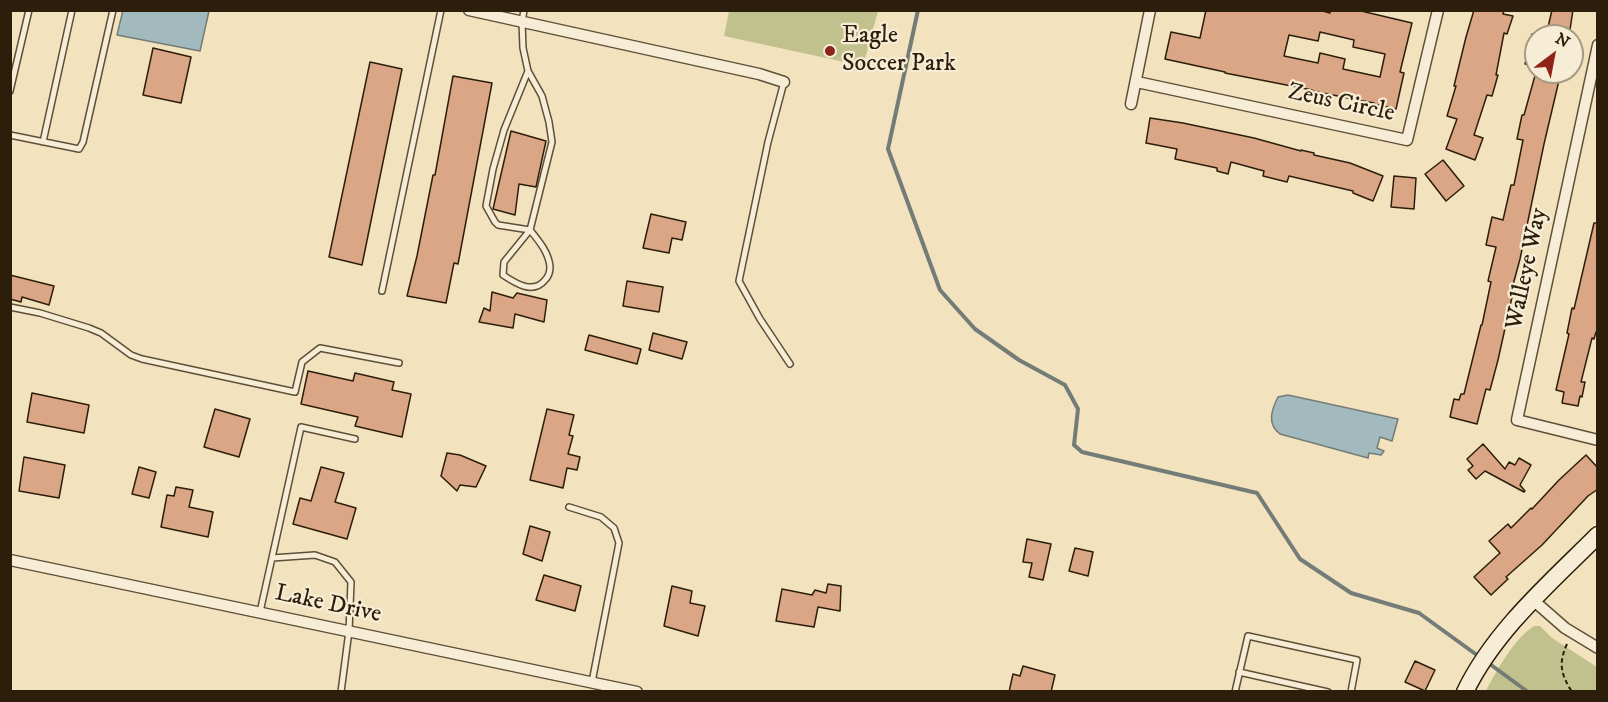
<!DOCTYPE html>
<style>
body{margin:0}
#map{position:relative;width:1608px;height:702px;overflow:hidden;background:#f2e2be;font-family:"IM FELL DW Pica",serif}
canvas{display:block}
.frame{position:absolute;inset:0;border:12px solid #2c1e0b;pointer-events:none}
.north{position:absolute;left:1524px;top:24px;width:60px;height:60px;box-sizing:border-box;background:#f7ecd5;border:2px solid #a69a84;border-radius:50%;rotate:32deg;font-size:16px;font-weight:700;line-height:24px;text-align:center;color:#2c1e0b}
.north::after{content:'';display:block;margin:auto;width:21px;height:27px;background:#8f2418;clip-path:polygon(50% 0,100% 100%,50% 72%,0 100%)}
</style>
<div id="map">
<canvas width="1608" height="702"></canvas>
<div class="frame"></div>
<div class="north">N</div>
</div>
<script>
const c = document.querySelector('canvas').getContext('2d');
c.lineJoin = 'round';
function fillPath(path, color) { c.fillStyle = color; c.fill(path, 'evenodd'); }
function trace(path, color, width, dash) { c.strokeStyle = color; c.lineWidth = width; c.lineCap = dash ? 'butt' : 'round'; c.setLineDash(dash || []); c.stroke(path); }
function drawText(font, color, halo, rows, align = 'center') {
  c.font = font + ' "IM FELL DW Pica",serif'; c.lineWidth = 4.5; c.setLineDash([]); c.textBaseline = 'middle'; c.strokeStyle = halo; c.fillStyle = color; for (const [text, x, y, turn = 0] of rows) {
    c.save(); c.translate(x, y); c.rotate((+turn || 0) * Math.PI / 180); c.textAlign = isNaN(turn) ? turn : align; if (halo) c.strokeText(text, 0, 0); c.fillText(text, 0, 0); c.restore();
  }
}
fillPath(new Path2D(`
 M729,11V10L878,11L863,66L724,36Z
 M1534,626H1540L1552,638L1597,667V691H1486C1496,671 1514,639 1534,626Z`), '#c1c18d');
const water = new Path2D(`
 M123,10L209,11L200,51L117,35Z
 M1288,395L1398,419L1392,441L1380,437L1377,448L1384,451L1381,455L1369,453L1368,458L1280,434C1267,424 1271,411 1278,397Z`);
fillPath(water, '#a2babd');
trace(water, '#737c76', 1.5);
trace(new Path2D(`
 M918,10L888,149L940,290L975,329L1019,360L1065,385L1078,409L1074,445L1082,452L1257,493L1300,559L1351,593L1419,613L1481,658
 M1487,662L1528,692`), '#737c76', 4);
const building = new Path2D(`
 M1206,10H1319L1330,13V10H1357L1412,23L1400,72L1404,73L1396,109L1374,104V103L1312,91V90L1225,73V72L1165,59L1171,32L1200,38ZM1320,32L1354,40L1353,47L1385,54L1380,77L1343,69L1345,59L1320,53L1318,63L1284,56L1289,35L1318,41Z
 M1474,10H1504L1503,14L1513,16L1507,34L1504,33L1496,75H1498L1492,96L1487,95L1474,135L1483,138L1475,160L1446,149L1457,119L1447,116L1456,86H1454L1466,37Z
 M1552,10H1573L1569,36H1546Z
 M1532,34H1536V66L1525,64Z
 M153,48L191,57L181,103L143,95Z
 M370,62L402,69L362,265L329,257Z
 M1536,72H1561L1544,144L1520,259L1510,296L1512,297L1498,360L1490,390L1486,389L1477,424L1450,417L1454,399L1459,400L1461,394H1464L1481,325H1482L1491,282L1488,281L1496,247L1486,245L1492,217L1503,220L1511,185H1514L1523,140L1517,139L1522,115H1524Z
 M453,76L492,83L458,264L454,263L446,303L407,296L417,256L433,175H435Z
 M1150,118L1183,123L1254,138L1301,151V150L1314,153V155L1350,163L1383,176L1373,201L1353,193V191L1289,176L1287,182L1263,176L1264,171L1231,162L1228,174L1217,171V168L1175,159L1177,149L1146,143Z
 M511,131L546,141L536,187L519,184L515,215L493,209Z
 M1443,160L1464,186L1446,201L1425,174Z
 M1394,176L1416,178L1414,209L1391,207Z
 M651,214L686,222L682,240L672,238L669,253L643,248Z
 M1594,223H1598V332H1596L1594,339L1592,338L1581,382H1585L1582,397L1580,396L1578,406L1562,403L1564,392L1556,390L1569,334L1567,333L1572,308L1574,309Z
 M10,275L54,286L49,305L22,297L21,302L10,299Z
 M627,281L663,287L659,312L623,306Z
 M492,292L513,298L517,293L547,300L544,322L515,314L513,328L479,322L484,308L490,311Z
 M653,333L687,342L682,359L649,350Z
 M589,335L641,349L637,364L585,350Z
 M308,371L353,381L355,373L394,382L392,390L411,394L402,437L355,426L358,417L301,404Z
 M32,393L89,405L84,433L27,422Z
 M215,409L250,419L239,457L204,447Z
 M547,409L574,415L569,435L573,436L568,454L580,457L577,470L567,468L563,488L530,480Z
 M1483,444L1505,469L1509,462L1515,465L1519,458L1531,465L1520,485L1525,491L1524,492L1485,471L1476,479L1468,470L1473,466L1467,459Z
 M447,453L460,455L486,466L476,487L460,485L457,491L441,476Z
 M1586,455L1598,468V489L1588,496L1542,545L1506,577L1508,579L1491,595L1474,577L1500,553L1489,541L1508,524L1511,528L1531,508L1532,509L1559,480Z
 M24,457L65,465L59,498L19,491Z
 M139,467L156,472L149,498L132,494Z
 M321,467L344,473L335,502L356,508L347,539L293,524L300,498L311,501Z
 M176,487L193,490L189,507L213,512L208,537L161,527L167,495L174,496Z
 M530,526L550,532L542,561L523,554Z
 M1027,539L1051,544L1043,580L1029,577L1032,563L1023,562Z
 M1075,548L1093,552L1088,576L1069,571Z
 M544,575L581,586L575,611L536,600Z
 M828,584L841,586L840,611L818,607L814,627L776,621L782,589L812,595L815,590L826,593Z
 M672,586L692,591L690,603L705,606L698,636L664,626Z
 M1415,661L1435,670L1425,691L1405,682Z
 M1023,666L1055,675L1051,692H1009L1013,674L1020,676Z`);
fillPath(building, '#daa686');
trace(building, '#2c1e0b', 1.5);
const lane = new Path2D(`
 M524,10L522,22L523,48L528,71L542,96L549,122L552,142L530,230C539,241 549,253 550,267C550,272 548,277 545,280C533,295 515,283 503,275L504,262L530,230L498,225L495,222L486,206L493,169L504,130L528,71
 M784,82L768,142L739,281L760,319L790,364
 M10,91L29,10
 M10,135L79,149L83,142L113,10
 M43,142L72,10
 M382,291L441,10
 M10,307L40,313L89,328L101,333L131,355L142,359L295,392L302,362L320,348L399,363
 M569,507L601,517L614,528L619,543L592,682
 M272,558L315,555L335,562L351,582L349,631L341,692
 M260,612L301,427L355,439
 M1239,672L1328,692
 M1235,692L1248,636L1357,660L1351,692`);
const street = new Path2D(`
 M469,10L759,74L784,82
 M1598,45L1517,420L1598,440
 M1137,82L1407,140L1438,10
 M1131,104L1150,10
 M10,560L637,692
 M1533,600L1565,628L1598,648`);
const secondary = new Path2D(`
 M1465,692C1494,631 1551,582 1598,535`);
trace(lane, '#5e4f38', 8);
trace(street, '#5e4f38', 13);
trace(secondary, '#2c1e0b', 19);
trace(new Path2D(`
 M1567,644C1558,664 1561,674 1572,692`), '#2c1e0b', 2, [4.5, 3]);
trace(lane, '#f7ecd5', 5);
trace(street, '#f7ecd5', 10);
trace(secondary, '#f7ecd5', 16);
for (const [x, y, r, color] of [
 [830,51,6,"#8f2418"]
]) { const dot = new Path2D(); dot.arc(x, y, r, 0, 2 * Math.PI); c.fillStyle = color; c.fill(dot); trace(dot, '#f7ecd5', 2); }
drawText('24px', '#2c1e0b', '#f7ecd5', [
 ["Eagle",842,37],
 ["Soccer Park",842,65]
], 'left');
drawText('24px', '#2c1e0b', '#f7ecd5', [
 ["Zeus Circle",1341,104,12],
 ["Walleye Way",1528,269,-78],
 ["Lake Drive",328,605,12]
]);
</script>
